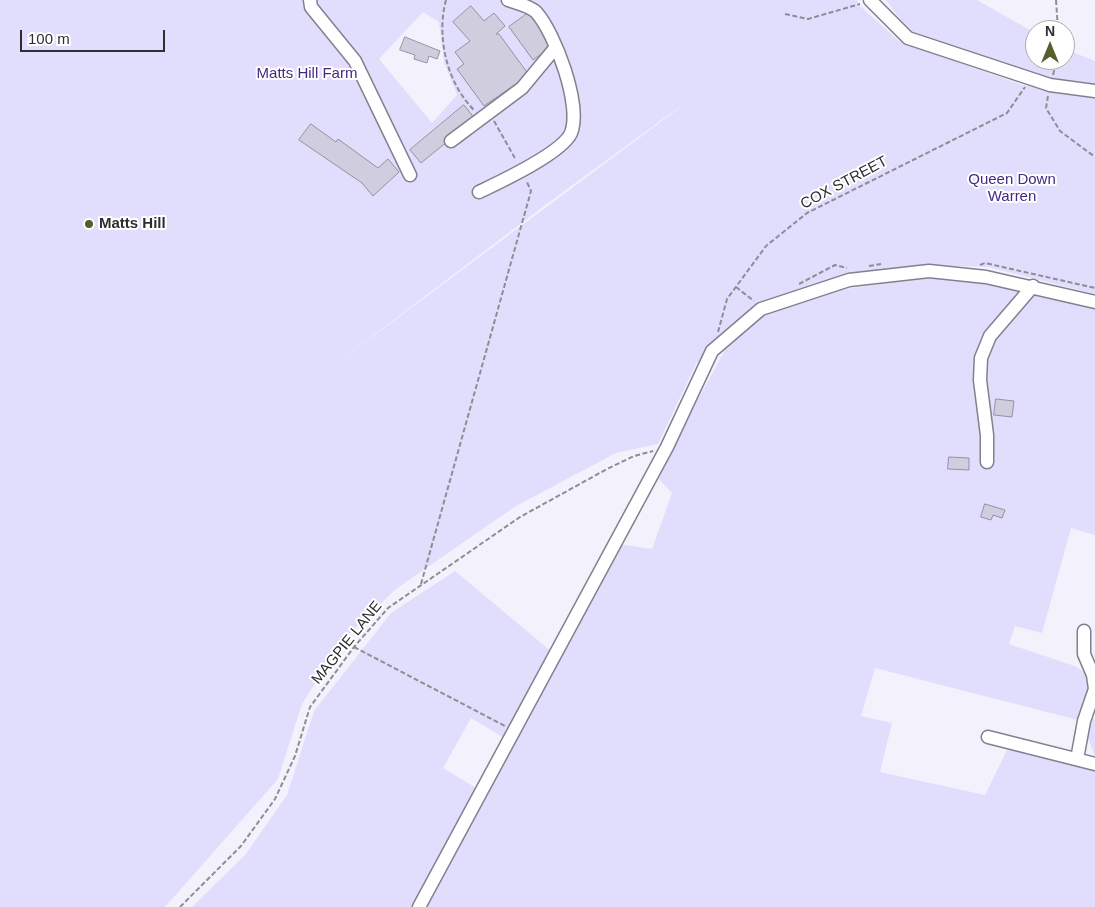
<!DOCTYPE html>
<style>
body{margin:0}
#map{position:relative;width:1095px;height:907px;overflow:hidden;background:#f3f2fc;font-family:Arial,sans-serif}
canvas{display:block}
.north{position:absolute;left:1025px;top:20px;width:50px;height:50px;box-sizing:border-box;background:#fff;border:1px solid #ababad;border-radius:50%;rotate:0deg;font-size:14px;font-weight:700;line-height:20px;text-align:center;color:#2e2d33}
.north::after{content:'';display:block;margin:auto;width:18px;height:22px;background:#575e2d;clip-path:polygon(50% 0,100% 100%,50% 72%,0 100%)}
.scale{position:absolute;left:20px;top:30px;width:145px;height:22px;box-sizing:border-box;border:2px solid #2e2d33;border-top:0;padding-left:6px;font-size:15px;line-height:18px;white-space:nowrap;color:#2e2d33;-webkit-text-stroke:4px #fff;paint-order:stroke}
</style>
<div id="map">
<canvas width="1095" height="907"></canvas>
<div class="north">N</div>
<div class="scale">100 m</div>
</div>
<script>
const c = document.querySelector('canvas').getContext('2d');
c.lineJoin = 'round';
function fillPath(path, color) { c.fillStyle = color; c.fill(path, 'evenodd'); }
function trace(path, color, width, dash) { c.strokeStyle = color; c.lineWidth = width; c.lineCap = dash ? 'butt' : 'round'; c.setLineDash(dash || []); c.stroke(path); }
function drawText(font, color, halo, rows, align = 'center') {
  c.font = font + ' Arial,sans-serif'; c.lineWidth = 4; c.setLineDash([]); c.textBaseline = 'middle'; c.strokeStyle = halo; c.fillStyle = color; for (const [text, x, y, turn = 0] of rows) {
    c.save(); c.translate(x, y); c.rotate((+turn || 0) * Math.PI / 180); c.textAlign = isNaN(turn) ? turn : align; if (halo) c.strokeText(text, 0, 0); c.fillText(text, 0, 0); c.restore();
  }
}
fillPath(new Path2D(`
 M0,0H857L859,5L899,41L1022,85L1095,97V294L988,267L928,265L847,274L760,302L696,364L658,444L616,453L516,506L396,589L343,640L302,704L278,779L165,907H0ZM423,12L439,22L444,62L457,95L432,123L379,59ZM681,106H682L329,369L548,203Z
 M886,0H977L1035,33V60H1065V49L1095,61V85L1031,76L912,35Z
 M929,277L984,280L1095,307V535L1071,528L1042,633L1015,626L1009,644L1075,666L1088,674L1091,690L1078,720L875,668L861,716L892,723L880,772L985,795L1009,746L1095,769V907H427L619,544L652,549L672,493L656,476L725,350L762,315L825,292Z
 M455,571L552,652L506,739L471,718L443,768L478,789L414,907H192L245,855L287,795L314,711L391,613Z
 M1090,715L1095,720V756L1085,731Z`), '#e1ddfd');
const building = new Path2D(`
 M471,6L484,21L494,13L505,26L496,34H499L529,75L484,106L457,69L464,64L455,52L470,41L453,22Z
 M531,11L555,44L533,60L509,27Z
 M405,37L440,51L437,59L429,56L427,63L414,59L415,55L400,50Z
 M464,105L475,119L421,163L410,150Z
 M311,124L336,142L338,139L378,168L388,159L399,172L373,196L362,183L299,140Z
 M996,399L1014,401L1012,417L994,415Z
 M949,457L969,458V470L948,469Z
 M985,504L1005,510L1002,518L993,515L991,520L981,517Z`);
fillPath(building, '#d0cede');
trace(building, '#9492a1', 1);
const minor = new Path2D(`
 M310,0L311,7L355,61L410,175
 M870,0L908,38L1050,85L1095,91
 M451,141L522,88L556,47
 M479,192C500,182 562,153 571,133C582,105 555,33 536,12C530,6 516,3 508,0
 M987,462V435L980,380L981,358L990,336L1033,286
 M988,737L1095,764
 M1077,759L1084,721L1095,689L1093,675L1084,654V631
 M419,907L667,447L712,351L761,309L849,280L929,271L986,277L1095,302`);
trace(minor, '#82808f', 15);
trace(new Path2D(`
 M446,0C436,37 447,84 475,111
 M1056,0L1058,30
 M785,14L808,19L860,4
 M1053,75L1057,60
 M1048,96L1046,108L1060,131L1095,157
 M494,121L516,160
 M980,265L985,263L1095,288
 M869,266L881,264
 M799,284L835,265L847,268
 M736,287L754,301
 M718,332L727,299L766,246L807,213L1007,113L1025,87
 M421,584L531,191L526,180
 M354,647L505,726
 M180,907L241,846L275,799L295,756L310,707L354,647L388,608L520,517L607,469L634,456L653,451`), '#8e8d95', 2, [5, 2.5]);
trace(minor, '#fff', 12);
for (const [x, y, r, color] of [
 [89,224,5,"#575e2d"]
]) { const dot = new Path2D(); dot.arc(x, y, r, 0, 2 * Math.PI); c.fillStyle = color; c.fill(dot); trace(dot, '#fff', 2); }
drawText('15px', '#432985', '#fff', [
 ["Matts Hill Farm",307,74],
 ["Queen Down",1012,180],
 ["Warren",1012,197]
]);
drawText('15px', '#2e2d33', '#fff', [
 ["COX STREET",844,183,-28],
 ["MAGPIE LANE",347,643,-51]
]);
drawText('bold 15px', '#2e2d33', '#fff', [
 ["Matts Hill",99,224]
], 'left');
</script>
